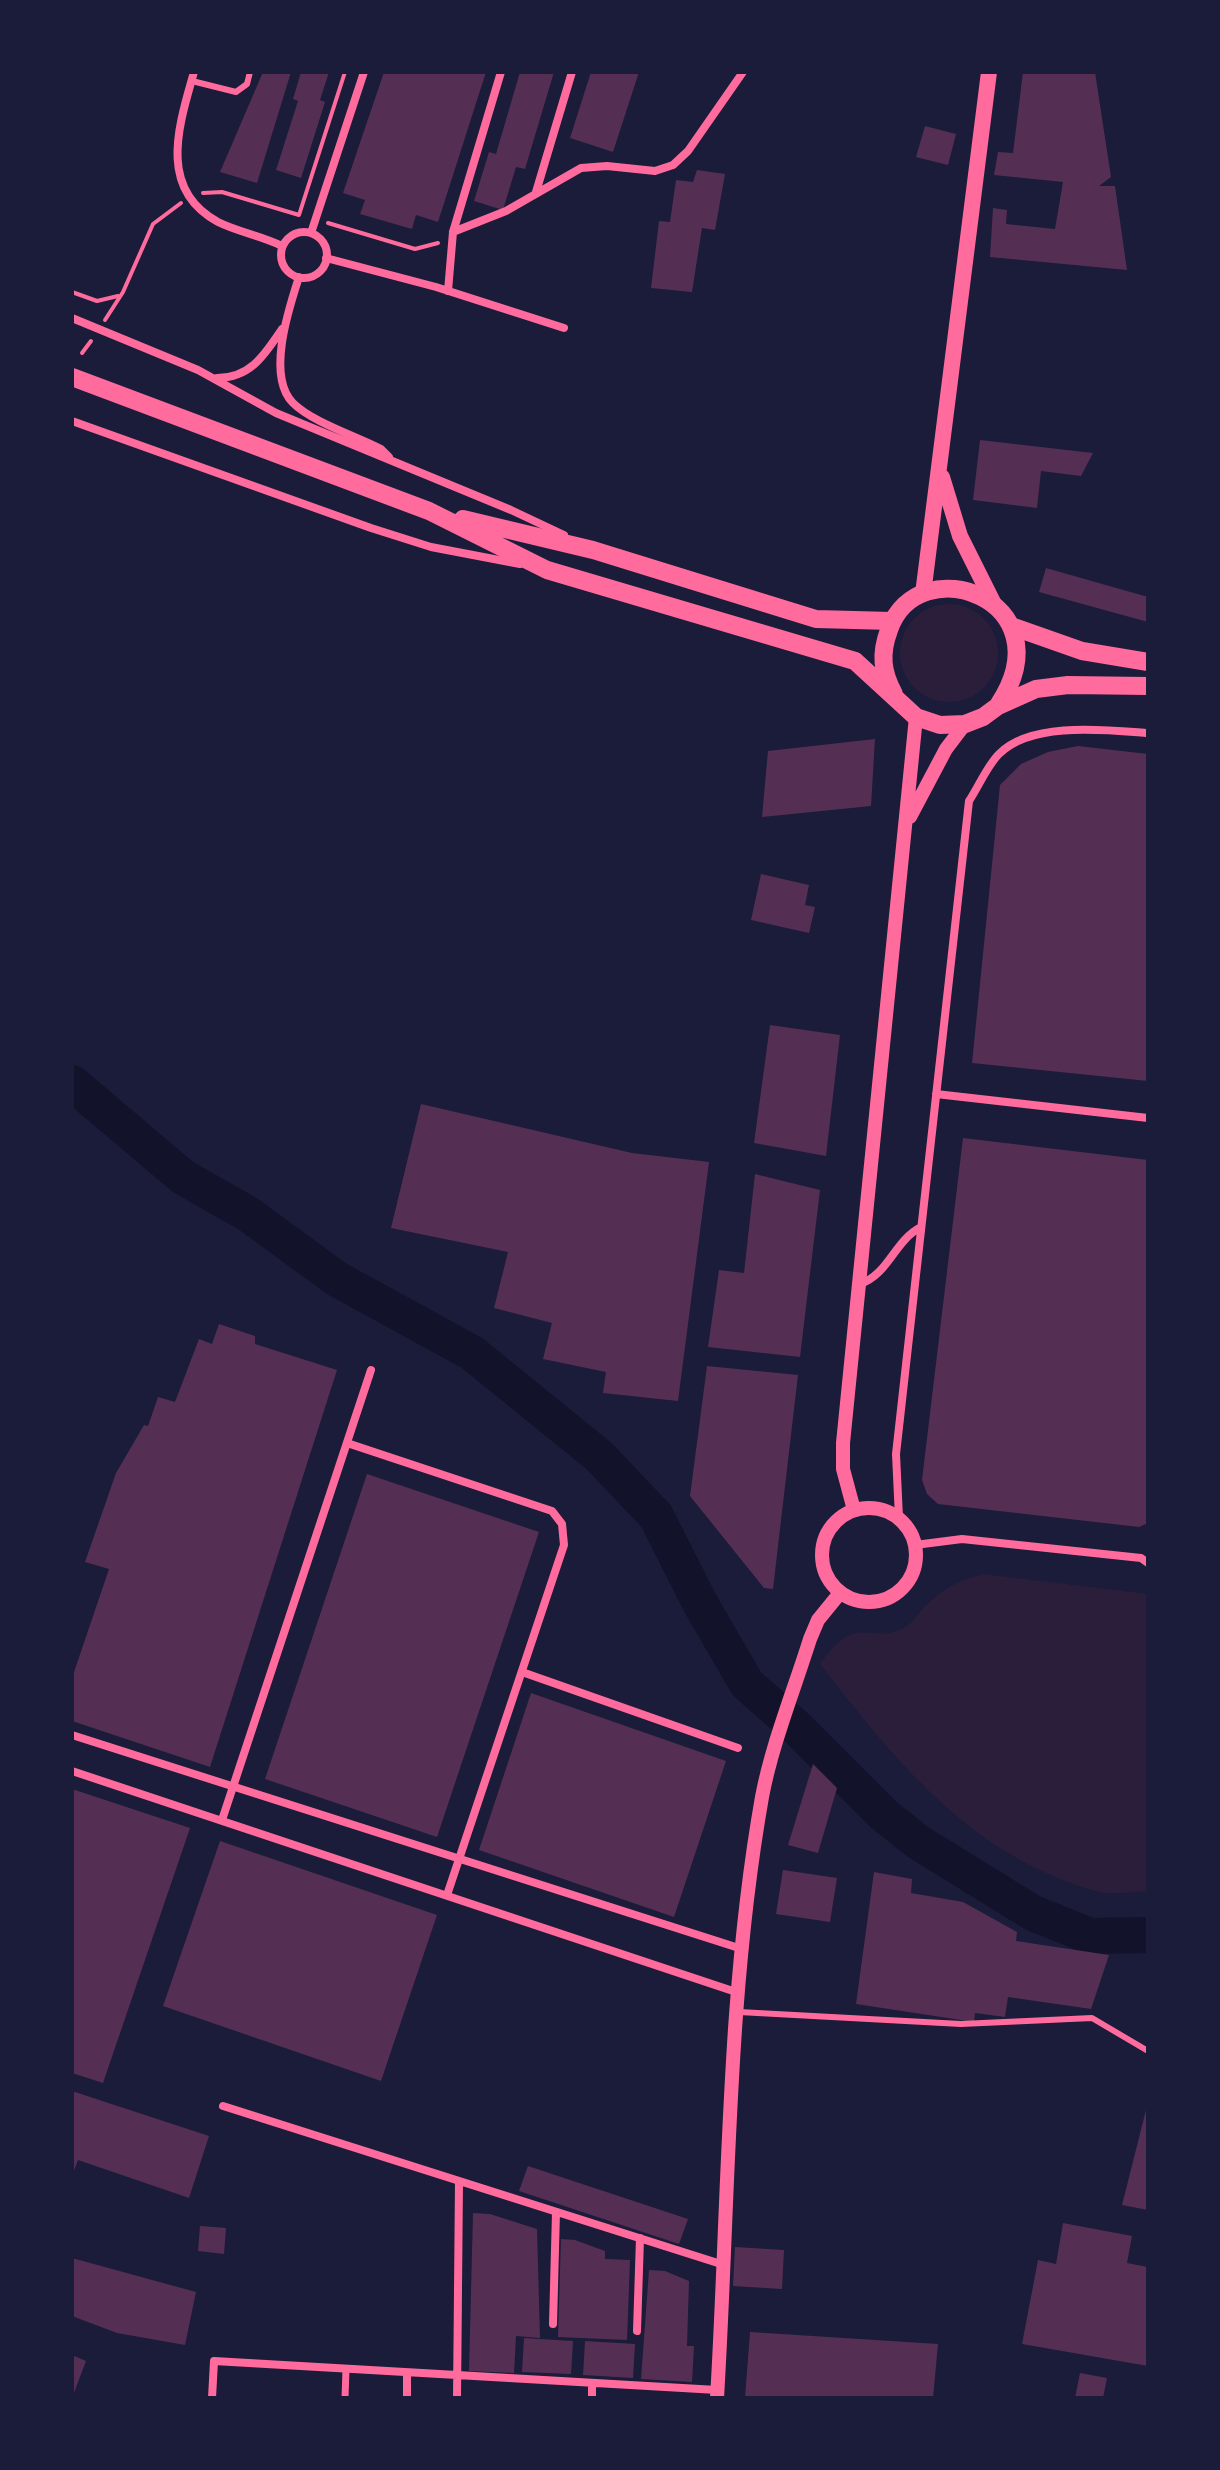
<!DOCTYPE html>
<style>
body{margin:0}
#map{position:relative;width:1220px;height:2470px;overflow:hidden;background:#1b1b3a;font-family:"PT Sans Narrow",sans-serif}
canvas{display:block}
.frame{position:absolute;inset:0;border:74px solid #1b1b3a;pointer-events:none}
</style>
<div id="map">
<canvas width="1220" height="2470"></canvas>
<div class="frame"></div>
</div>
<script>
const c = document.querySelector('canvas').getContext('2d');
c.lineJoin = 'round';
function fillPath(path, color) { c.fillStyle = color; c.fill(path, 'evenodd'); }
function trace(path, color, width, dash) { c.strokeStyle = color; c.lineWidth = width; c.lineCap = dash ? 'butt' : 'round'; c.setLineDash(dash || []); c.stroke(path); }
fillPath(new Path2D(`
 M900 653a49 49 0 1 1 98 0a49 49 0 1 1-98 0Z
 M983,1574L1148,1594V1891C1133,1892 1114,1895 1099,1892C973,1858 896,1762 820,1664C859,1609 869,1648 907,1626C913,1622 919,1613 924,1607C946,1587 955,1582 983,1574Z`), '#2a1e3b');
trace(new Path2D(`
 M72,1083L183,1177L248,1214L337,1279L472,1353L599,1456L656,1516L700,1603L747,1684L796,1727L883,1814L918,1842L1033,1913L1090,1936L1148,1935`), '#12122b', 36);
fillPath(new Path2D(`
 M263,72H291L257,183L220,172Z
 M301,72H329L320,100L325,102L301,178L276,170L298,101L293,99Z
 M384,72H486L438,222L416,215L412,229L360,214L365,200L343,193Z
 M520,72H554L525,169L516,167L503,210L474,201L489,152L496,154Z
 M591,72H639L613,152L570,138Z
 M1023,72H1095L1111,177L1099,186H1115L1127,270L990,257L993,208L1007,210L1006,224L1055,229L1063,182L994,175L998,152L1013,153Z
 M925,126L956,134L948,165L916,157Z
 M697,170L725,174L715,230L702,228L692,292L651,288L659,221L670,222L676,180L693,182Z
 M980,440L1093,453L1081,476L1041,471L1037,508L973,500Z
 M1046,568L1148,597V622L1039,592Z
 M875,739L871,806L762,817L768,751Z
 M1078,746L1148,754V1081L972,1063L1000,785L1021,764L1048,752Z
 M761,874L809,885L805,905L815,907L809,933L751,920Z
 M770,1025L840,1035L826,1156L754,1143Z
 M421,1104L632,1153L709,1162L678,1401L603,1393L606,1372L543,1359L552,1323L494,1308L508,1252L391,1228Z
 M963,1138L1148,1160V1523L1139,1527L938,1504L927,1494L922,1480Z
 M755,1174L820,1190L800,1357L708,1347L719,1270L744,1273Z
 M219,1324L255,1336V1344L337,1370L210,1767L72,1721V1678L109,1569L85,1562L116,1473L144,1425L148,1426L158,1397L175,1402L199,1339L212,1344Z
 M707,1366L798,1375L773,1589L764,1588L690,1496Z
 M367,1474L539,1532L437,1837L265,1779Z
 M531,1693L726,1761L674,1917L479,1850Z
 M813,1764L837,1788L818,1853L788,1845Z
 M72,1789L190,1828L103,2083L72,2073Z
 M220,1841L437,1915L381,2081L163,2006Z
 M783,1870L837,1878L830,1922L776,1914Z
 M874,1872L912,1879L911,1893L963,1902L1017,1932L1016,1941L1109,1955L1091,2009L1008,1997L1005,2017L975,2013L974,2022L856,2004Z
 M72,2091L209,2136L189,2198L78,2160L72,2176Z
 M1148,2102V2210L1122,2205Z
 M528,2166L688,2219L679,2244L519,2191Z
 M473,2213L490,2214L537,2229L540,2338L516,2336L514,2373L469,2371Z
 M1063,2223L1132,2236L1127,2263L1148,2267V2366L1022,2344L1038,2260L1056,2264Z
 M200,2226L226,2228L224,2254L198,2251Z
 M561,2239L575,2240L605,2251V2259L630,2260L627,2340L558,2337Z
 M735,2247L784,2250L782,2289L733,2286Z
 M72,2258L196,2292L185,2345L117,2333L72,2316Z
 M649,2270L665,2271L689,2281L687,2346H694L692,2382L641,2379Z
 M750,2332L938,2344L933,2398H745Z
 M524,2338L573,2341L571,2374L522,2372Z
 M585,2341L635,2344L633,2378L583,2375Z
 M72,2355L86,2361L72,2398Z
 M1080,2373L1107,2378L1103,2398H1075Z`), '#542f53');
trace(new Path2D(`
 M203,193L222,192L299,215L345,72
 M328,223L415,249L438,243
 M72,292L97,301L118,296
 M105,320L123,292L153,224L181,203
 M82,353L91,341`), '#ff6b9d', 4);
trace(new Path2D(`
 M192,81L236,92L247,84L250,72
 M739,2012L961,2024L1092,2018L1148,2051`), '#ff6b9d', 6);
trace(new Path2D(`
 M345,2398L346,2369`), '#ff6b9d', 7);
trace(new Path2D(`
 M194,72C179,125 157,189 218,222C238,232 262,236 282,246
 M536,192L572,72
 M453,232L506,211L581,168L607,166L655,171L673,165L688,151L743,72
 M281 255a23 23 0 1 1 46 0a23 23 0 1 1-46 0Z
 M311,233L364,72
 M326,258L436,287L564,328
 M299,277C289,308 266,376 293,403C312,422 356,436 381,449L389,457
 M448,291L453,232L501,72
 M72,318L198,370L276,413L511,510L564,535
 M217,378C251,378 265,354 282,329
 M72,421L371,528L431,547L520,564
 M936,1094L1148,1118
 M860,1284C889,1274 894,1241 921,1227
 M347,1443L552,1511L562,1524L564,1545L447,1895
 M899,1518L896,1454L969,801C979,786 987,766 999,754C1031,721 1107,730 1148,733
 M915,1545L962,1539L1141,1558L1148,1563
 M522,1672L738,1748
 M72,1735L742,1949
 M72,1771L739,1993
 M222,1820L371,1370
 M223,2106L721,2264
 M553,2324L556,2212
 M637,2331L640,2238
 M212,2398L214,2361L717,2390
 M407,2398V2373
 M457,2398L459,2181
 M592,2398V2384`), '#ff6b9d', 8);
trace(new Path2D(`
 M910,817L946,749L965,724
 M822 1555a47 47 0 1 1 94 0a47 47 0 1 1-94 0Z
 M854,1510L843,1469V1443L916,717
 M717,2398C729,2198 727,1995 762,1797C772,1744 794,1690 810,1639L818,1620L840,1593`), '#ff6b9d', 14);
trace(new Path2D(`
 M942,477L960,536L994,604
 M923,594L989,72`), '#ff6b9d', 16);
trace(new Path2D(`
 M72,377L429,511L547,570L855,661L916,717L940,725L965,724L983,717L998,706L1036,689L1068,685L1148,686
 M463,519L593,550L816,619L892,621
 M1011,626L1082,651L1148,662
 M894,694C882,672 880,654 889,630C918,546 1067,600 999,704`), '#ff6b9d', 18);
</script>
